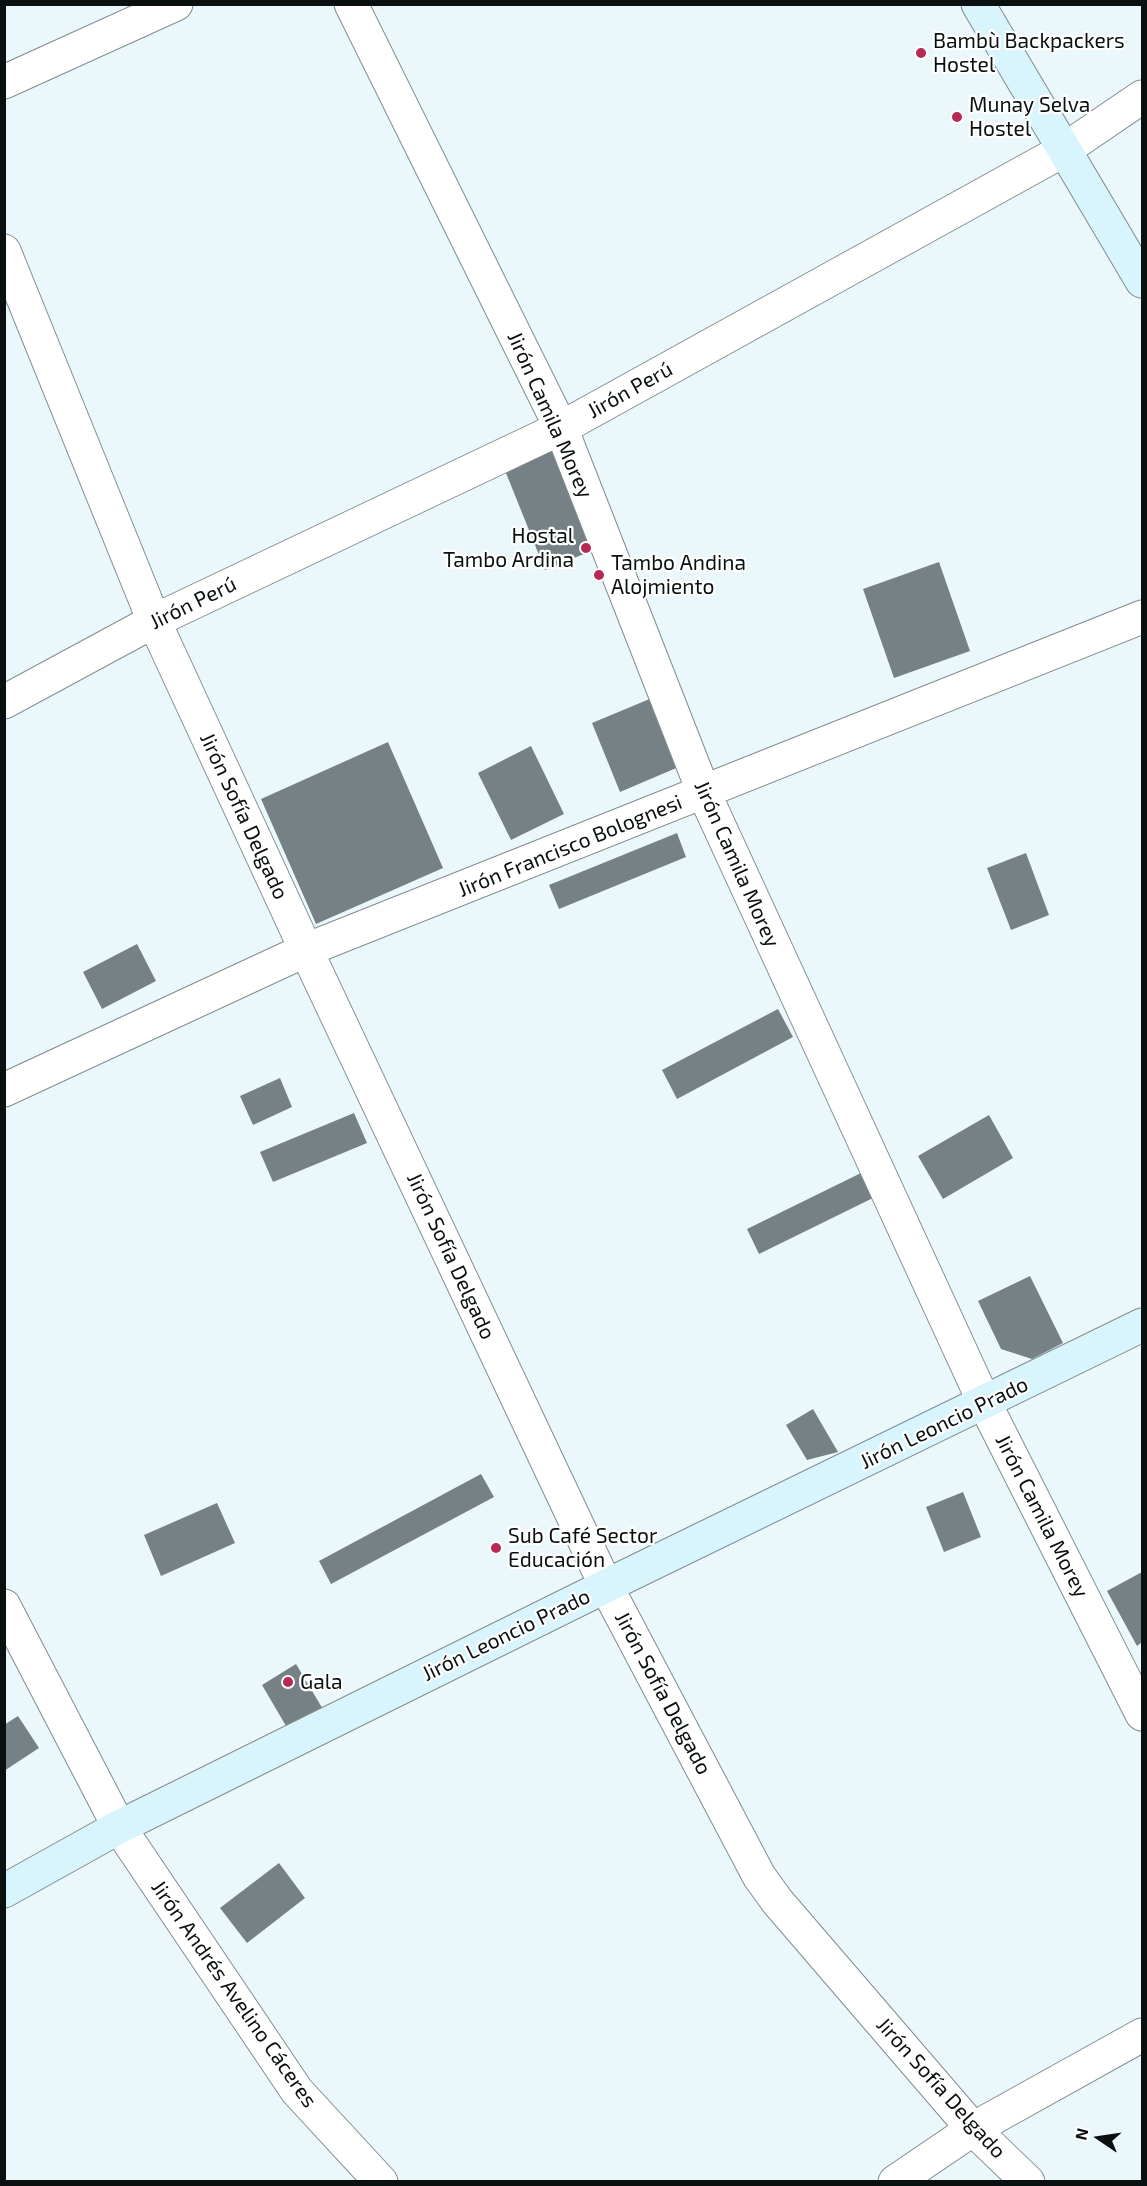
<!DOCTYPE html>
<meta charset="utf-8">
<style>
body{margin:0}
#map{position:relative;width:1147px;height:2186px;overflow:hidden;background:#eaf7fb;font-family:"Exo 2",sans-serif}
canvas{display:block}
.frame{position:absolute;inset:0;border:6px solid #0a0f10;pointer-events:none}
.north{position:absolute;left:1069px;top:2108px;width:60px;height:60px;-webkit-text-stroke:4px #fff;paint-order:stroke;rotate:283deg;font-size:16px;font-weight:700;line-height:24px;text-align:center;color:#0a0f10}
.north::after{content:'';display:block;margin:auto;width:21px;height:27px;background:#0a0f10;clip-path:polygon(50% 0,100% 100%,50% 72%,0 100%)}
</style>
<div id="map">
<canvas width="1147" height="2186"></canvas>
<div class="frame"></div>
<div class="north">N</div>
</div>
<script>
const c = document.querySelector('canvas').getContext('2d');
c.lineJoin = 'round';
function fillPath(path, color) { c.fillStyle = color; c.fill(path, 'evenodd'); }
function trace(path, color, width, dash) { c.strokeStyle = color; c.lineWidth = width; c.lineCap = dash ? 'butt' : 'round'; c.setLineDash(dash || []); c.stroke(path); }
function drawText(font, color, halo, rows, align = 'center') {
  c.font = font + ' "Exo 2",sans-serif'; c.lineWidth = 4.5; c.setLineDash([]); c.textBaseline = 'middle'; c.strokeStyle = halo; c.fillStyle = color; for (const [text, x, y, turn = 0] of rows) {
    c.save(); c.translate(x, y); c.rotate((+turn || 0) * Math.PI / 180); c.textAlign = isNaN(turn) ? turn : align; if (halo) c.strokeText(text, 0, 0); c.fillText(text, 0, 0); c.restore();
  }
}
fillPath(new Path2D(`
 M555,447L596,549L545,570L504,468Z
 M939,562L970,651L894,678L863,589Z
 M652,698L681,766L620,792L592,723Z
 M388,742L443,868L316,924L261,799Z
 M531,746L564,814L511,840L478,773Z
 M677,833L686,857L559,909L549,885Z
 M1026,853L1049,915L1011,930L987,868Z
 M137,944L156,981L102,1009L83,972Z
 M778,1009L793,1037L677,1099L662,1070Z
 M280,1078L292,1107L253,1125L240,1096Z
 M354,1113L367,1143L273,1182L260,1152Z
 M989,1115L1013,1158L943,1199L918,1156Z
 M861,1173L873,1198L759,1254L747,1229Z
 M1030,1276L1063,1343L1032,1359L1001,1349L978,1301Z
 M813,1409L838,1452L807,1460L786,1425Z
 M481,1474L494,1497L331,1584L319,1561Z
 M963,1492L981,1537L944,1552L926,1507Z
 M217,1503L235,1543L161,1576L144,1535Z
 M1142,1572V1642L1137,1646L1107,1591Z
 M296,1664L324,1711L289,1731L262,1685Z
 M18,1716L39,1748L4,1771V1725Z
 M279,1863L305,1898L247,1943L220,1908Z`), '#768185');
const street = new Path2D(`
 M351,4L561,428L704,793L985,1404L1142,1714
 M4,82L176,4
 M4,251L154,621L306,950L606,1586L759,1876L777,1901L973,2129L1028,2182
 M4,702L154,621L561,428L1064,150L1142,97
 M4,1090L306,950L1142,617
 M4,1606L119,1827L297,2091L381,2182
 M895,2182L973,2129L1142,2035`);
const secondary = new Path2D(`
 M978,4L1142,281
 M4,1891L119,1827L606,1586L1142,1325`);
trace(street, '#818d91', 35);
trace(secondary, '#818d91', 35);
trace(street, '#fff', 33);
trace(secondary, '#d8f4fc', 33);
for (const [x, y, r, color] of [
 [921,53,6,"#b92956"],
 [957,117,6,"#b92956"],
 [586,548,6,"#b92956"],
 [599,575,6,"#b92956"],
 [496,1548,6,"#b92956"],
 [288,1682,6,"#b92956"]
]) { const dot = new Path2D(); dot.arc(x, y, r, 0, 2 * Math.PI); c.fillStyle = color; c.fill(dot); trace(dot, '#fff', 2); }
drawText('21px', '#0a0f10', '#fff', [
 ["Bambù Backpackers",933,41],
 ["Hostel",933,65],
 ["Munay Selva",969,105],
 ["Hostel",969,129],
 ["Hostal",574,536,"right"],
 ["Tambo Ardina",574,560,"right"],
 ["Tambo Andina",611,563],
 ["Alojmiento",611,587],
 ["Sub Café Sector",508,1536],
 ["Educación",508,1560],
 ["Gala",300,1682]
], 'left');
drawText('21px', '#0a0f10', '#fff', [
 ["Jirón Perú",630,390,-29],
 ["Jirón Camila Morey",550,415,66],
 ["Jirón Perú",193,603,-26],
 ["Jirón Sofía Delgado",244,816,65],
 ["Jirón Francisco Bolognesi",570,846,-22],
 ["Jirón Camila Morey",737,864,66],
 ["Jirón Sofía Delgado",451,1256,65],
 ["Jirón Leoncio Prado",944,1423,-26],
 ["Jirón Camila Morey",1042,1516,63],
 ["Jirón Leoncio Prado",506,1635,-26],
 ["Jirón Sofía Delgado",663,1693,62],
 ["Jirón Andrés Avelino Cáceres",234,1994,55],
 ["Jirón Sofía Delgado",941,2088,48]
]);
</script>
